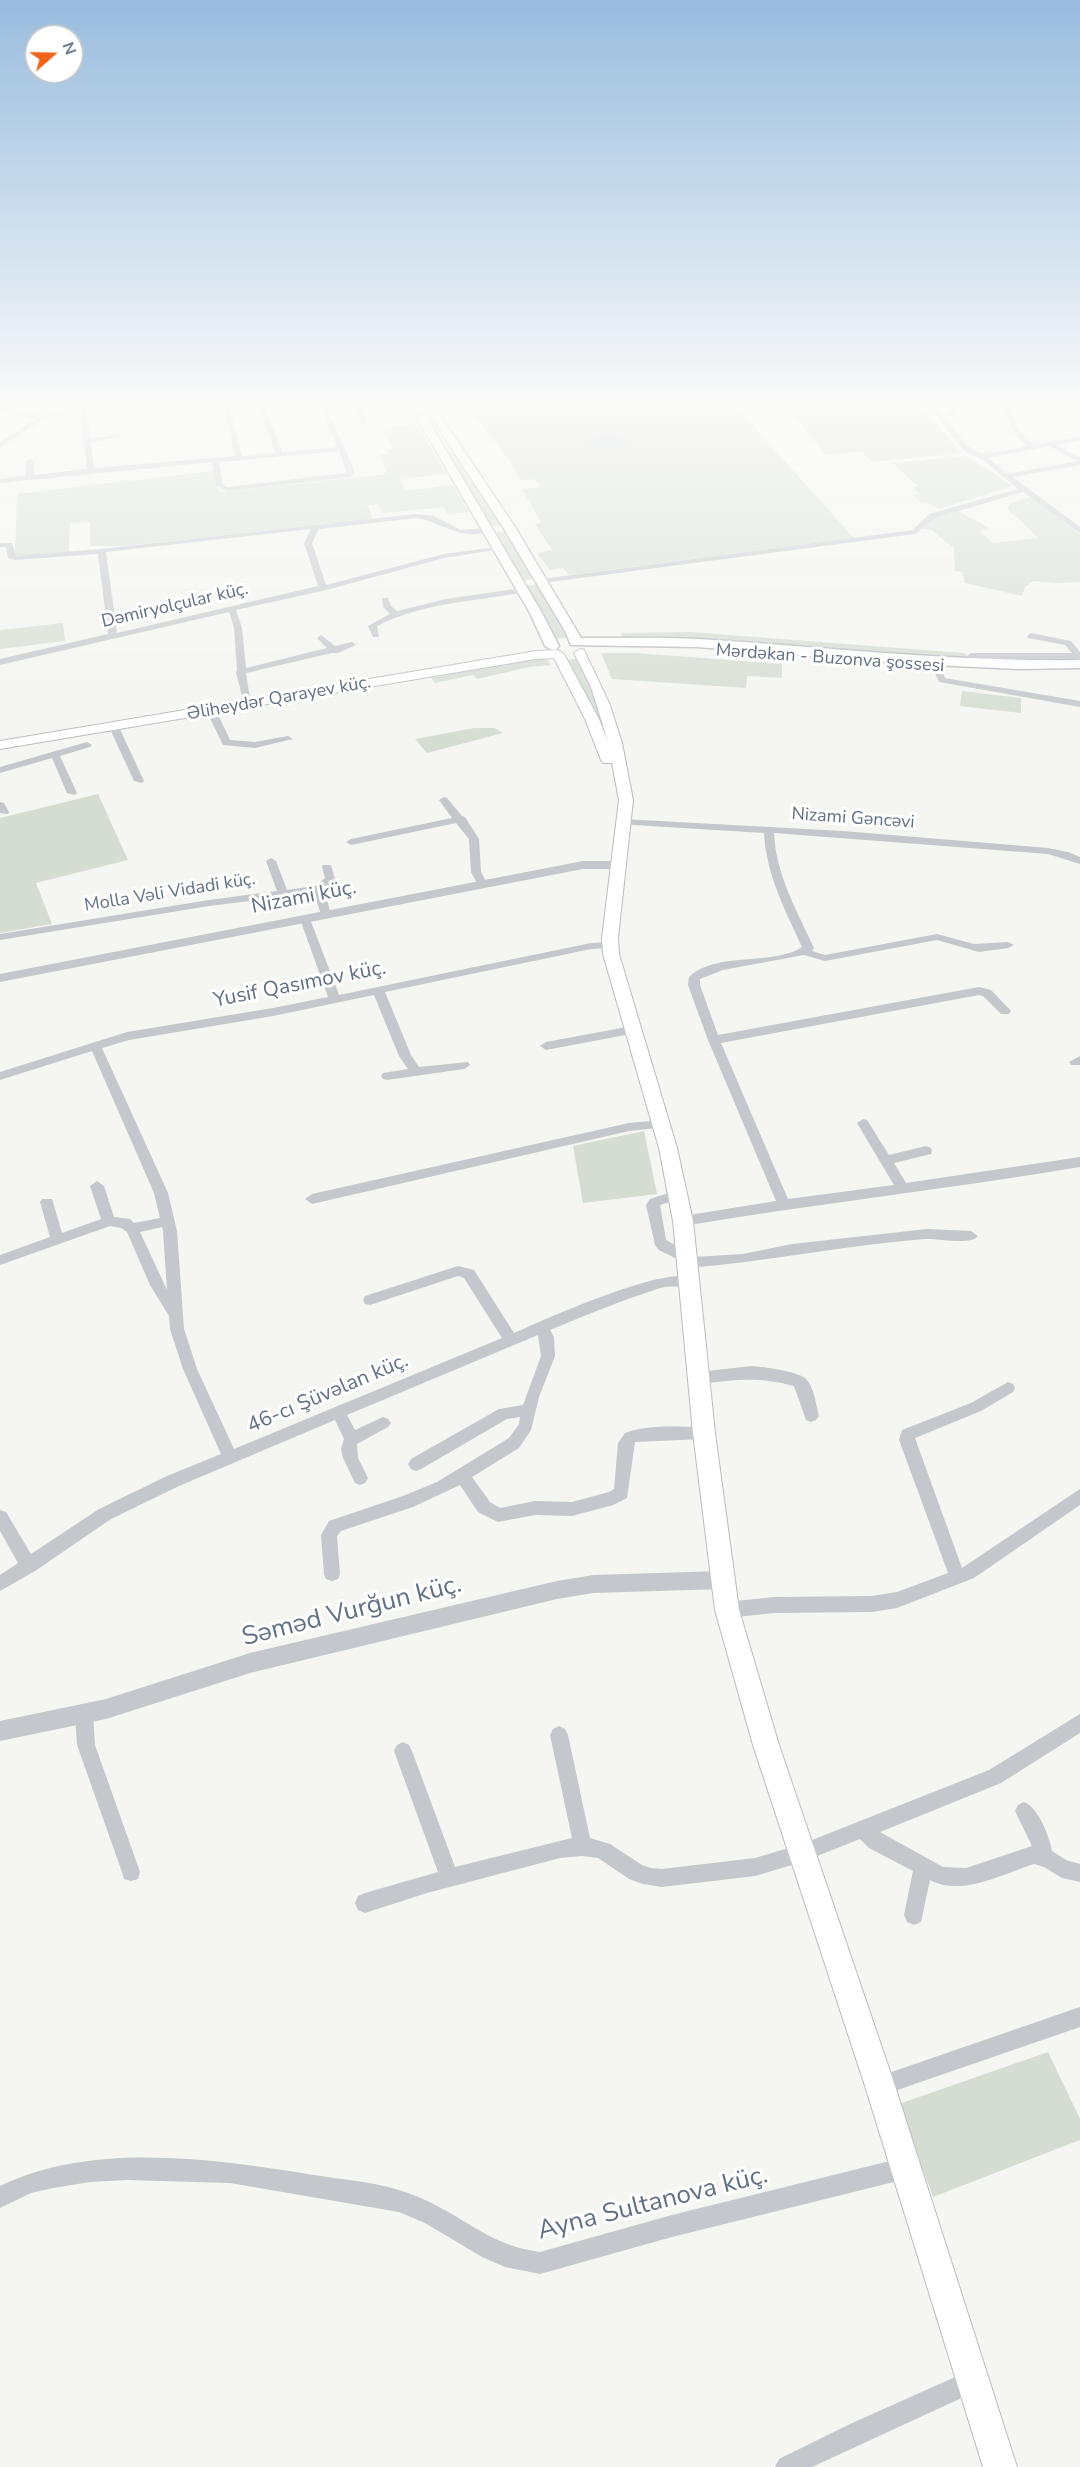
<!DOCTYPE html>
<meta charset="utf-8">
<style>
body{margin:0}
#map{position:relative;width:1080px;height:2467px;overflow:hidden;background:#f5f5f1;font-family:"Nunito Sans",sans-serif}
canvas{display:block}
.north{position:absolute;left:24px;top:24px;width:60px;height:60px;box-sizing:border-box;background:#fff;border:2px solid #c0c6ce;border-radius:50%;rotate:70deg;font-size:16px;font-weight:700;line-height:24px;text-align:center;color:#627184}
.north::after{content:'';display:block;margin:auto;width:21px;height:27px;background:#ef6418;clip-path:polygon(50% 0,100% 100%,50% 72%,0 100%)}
</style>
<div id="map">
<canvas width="1080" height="2467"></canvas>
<div class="north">N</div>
</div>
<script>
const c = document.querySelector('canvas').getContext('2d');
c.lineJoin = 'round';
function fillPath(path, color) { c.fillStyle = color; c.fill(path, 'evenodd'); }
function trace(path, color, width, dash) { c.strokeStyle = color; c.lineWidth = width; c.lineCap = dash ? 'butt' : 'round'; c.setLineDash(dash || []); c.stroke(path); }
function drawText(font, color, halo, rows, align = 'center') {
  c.font = font + ' "Nunito Sans",sans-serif'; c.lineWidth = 6; c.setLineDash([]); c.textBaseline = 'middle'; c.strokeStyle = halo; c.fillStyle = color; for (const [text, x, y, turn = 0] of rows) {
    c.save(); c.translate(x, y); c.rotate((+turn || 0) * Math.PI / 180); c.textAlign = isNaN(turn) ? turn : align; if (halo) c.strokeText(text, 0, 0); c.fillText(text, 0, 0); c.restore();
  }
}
fillPath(new Path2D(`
 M433,400H734L760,434L854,538L569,575L563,568L550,570L537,553L552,550L535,524L541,522L522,489L540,487L535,479L520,480L510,461L469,409L440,411Z
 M823,400H916L961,453L872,462L862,451L825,455L787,406L816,404Z
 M418,425L446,474L400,479L405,491L453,485L469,512L448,514L443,507L383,513L378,504L367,505L373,519L122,546H90V522L70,523L69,552L15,557L17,494L213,471L219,492L381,475L386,473L380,455L388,454L387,451L393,449L383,428Z
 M455,452L501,525L489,526L446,453Z
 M966,456L1013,486L939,509L927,502L921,503L913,495L920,494L913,488L918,486L892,463Z
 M1032,497L1080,534V582L1056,583L1033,581L1025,587L1022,596L965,583L962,572L955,571L954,548L931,530L922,529L931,519L958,511L989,528L979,531L993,543L1038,538L1008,509L1010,503Z
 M499,531L505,532L535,579L521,580L494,533Z
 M539,584L570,637L556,639L525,586Z
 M63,623L65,641L0,649V630Z
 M690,632L964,653L969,658L697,638L621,637V633Z
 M601,653H636L782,664V678L747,676L746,688L612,679Z
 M539,658L548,660L551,665L529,667L477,679L473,675L435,683L431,678Z
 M573,659H578L610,735L605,736L567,661Z
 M962,691L1021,698V713L960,706Z
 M474,728H494L503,733L427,753L415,739Z
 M98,794L128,860L36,883L52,924L0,933V818Z
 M644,1131L657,1194L583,1203L573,1146Z
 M1048,2052L1080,2119V2140L933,2197L899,2104Z`), '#d5ddd2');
fillPath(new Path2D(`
 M603,433H612L626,438L627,441C617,449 603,448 592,442L591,438Z`), '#c0c9d0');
const secondary = new Path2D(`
 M580,649L584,650L610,705L622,743L633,800L618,938L619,954L677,1148L693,1221L715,1433L739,1610L779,1745L895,2086L1017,2467H983L865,2086L753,1745L715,1610L693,1433L673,1221L659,1148L603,954L602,938L619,800L612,763H603L601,760L585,719L554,658L536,659L0,749V741L536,651L558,650L564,654L599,719L608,742L591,687L574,653Z`);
const primary = new Path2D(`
 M420,400H430L515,527L581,638C620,638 660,637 699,639C826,647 952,662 1080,660V668L1018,669L912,664L697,647L571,645L565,631L503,527Z
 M422,415L427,418L542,613L559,646L557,649L552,650L545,646L530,613L417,418Z`);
trace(secondary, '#b9bcc1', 2);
trace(primary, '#b7babe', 3);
fillPath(new Path2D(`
 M79,400H85L90,438L118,435L121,437L91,442L94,468L235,456L222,400H228L242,456L276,453L258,406L261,404L264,406L282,452L337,447L319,404L320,400H326L325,404L355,472L350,477L227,491L216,486L212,462L0,483V479L26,476V461L30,459L34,461V475L87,469L80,412L43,420L0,447V442L35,419L0,412V408L41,416L80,409ZM339,451L347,473L228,487L223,485L219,462Z
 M362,400H368L363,406L366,422L363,424L360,422L357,406Z
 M924,400H930L942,415L947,414L948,407L952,404L949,400H955L959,404L954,408L953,415L945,418C979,462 974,456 1027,446L1013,432L1001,400H1007L1019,431L1034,445L1080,436V440L1056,445L1080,457V465L1013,477L1080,527V533L1023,492L935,518L915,534L542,583L538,581L542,579L913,530L929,514L1018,489L982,459L965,452ZM1049,446L1077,461L1008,474L988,458Z
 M416,514L434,516L461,530L486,528L490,530C465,544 440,521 416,518L319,529L312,543L326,585L444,554L497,547L501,549L444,558L326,590L236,610L242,628L246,668L327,648L317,638L321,635L335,646L352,642L356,645L338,653H332L246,673L250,698L242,696L236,672L237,670L234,628L229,612L0,665V659L108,634L98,554L15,560L8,558L6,547H0V543H12L16,556L100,549ZM311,529L304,543L318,586L117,633L106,552Z
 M522,588H525V592C474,602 424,602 377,626L379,637H373L368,626L390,614L383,607L382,598H388L391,606L397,611L446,599Z
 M1031,633L1071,641L1080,652V661L1076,659H971L967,656L971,653H1072L1065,645L1028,638L1027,636Z
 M933,665H939L945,678L1080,701V707L939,682L932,667Z
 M211,707L216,710L230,740L255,742L288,736L293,739L255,748L223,745L206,710Z
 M114,724L119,727L144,781L142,783L134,781L109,727Z
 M87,742L92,745L90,747L60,756L77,793L75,795L67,793L52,758L0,773V767Z
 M444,797L447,798L462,816L465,817L479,839L481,872L488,885L487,887H479L471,872L469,839L456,823L351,845L346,842L351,839L452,818L439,800Z
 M0,802L4,803L9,812L8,814L0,813Z
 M622,819L843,831L1048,848L1068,852L1080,857V864L1048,854L774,833C776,875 797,911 814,948L812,951L825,955L937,934L974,944L1008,942L1014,945L1008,948L979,952L937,940L825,961L804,955L723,970L700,979V985L718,1035L979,987L991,990L1011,1011L1009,1014H1001L983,996L979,995L721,1043L788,1199L894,1185L857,1123L863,1119L867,1120L889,1155L926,1146L931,1148L932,1151L931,1154L894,1163L906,1183L1080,1157V1167C948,1189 815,1204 683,1226L678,1224L676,1221L683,1216L776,1201L708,1040L688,985L689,977C715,951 775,966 802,947C785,910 766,874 764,833L618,824L617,822Z
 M271,858L276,861L287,890L315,886L325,878L322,867L323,865H331L335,879L324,890L331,914L330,916H322L321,914L314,893L209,906L0,940V934L209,900L277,891L266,861Z
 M305,916L310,919L339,995L591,943L610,942L616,945L610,948L591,949L385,992L411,1055L419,1067L468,1062L470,1065L464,1069L387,1080L383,1079L381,1076L383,1073L408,1069L399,1056L374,995L273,1016L129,1040L102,1048L168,1193L177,1231L184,1329L197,1369L234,1449L502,1338L464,1278L458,1276L370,1305L365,1304L363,1300L365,1296L458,1266L474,1270L514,1333C548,1318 661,1267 693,1277L695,1281L693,1285C682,1288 671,1285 660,1288C623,1300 586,1315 550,1330L554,1337L555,1356L539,1397L531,1430L519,1448L472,1477L490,1502L500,1508L535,1501L572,1502L609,1492L614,1489L618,1443L625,1433C649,1424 678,1427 704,1427L709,1429L712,1433L709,1437L704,1439L635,1442L627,1498L613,1505L572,1516L535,1515L498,1522L478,1512L460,1485L413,1507L341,1531L337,1536L340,1574L338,1579L332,1581L326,1579L324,1574L321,1535L329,1521L403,1496L437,1482L509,1438L519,1424L520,1417L507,1419L421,1469L416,1471L411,1469L408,1464L411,1459L499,1409L523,1405L541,1356L538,1335L347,1415L355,1430L383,1417L388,1419L391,1423L388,1427L357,1444L358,1458L368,1478L365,1483L360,1485L355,1483L343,1458L341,1449L344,1439L335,1420L179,1486L111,1519L35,1571L0,1591V1575L18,1563L0,1531V1510L6,1512L31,1554L99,1509L167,1476L221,1454L183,1369L170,1329L169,1316L150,1285L127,1232L121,1228L110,1226L0,1265V1255L50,1237L40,1202L42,1199H52L62,1233L101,1219L90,1186L97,1181L104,1186L114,1217L130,1219L134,1223L160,1218L154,1193L92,1051L0,1080V1072L127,1032L273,1008L328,997L300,919ZM162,1227L163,1231L167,1290L140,1232Z
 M632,1026L638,1030L636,1033L546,1050L540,1046L546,1042Z
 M1080,1056V1065H1071L1069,1062Z
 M661,1120L667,1124L665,1127L629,1131L312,1204L305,1199L312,1194L629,1123Z
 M678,1190L685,1195L683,1198L660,1205L666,1240L691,1253L693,1257L743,1254L792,1244L927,1229L971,1231L978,1236C971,1246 937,1238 925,1239C845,1245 767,1262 687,1268L682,1267L681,1261L659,1250L655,1245L646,1205L650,1199Z
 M752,1366C763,1367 800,1371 807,1380C814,1388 816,1405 819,1416L816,1420L811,1422L806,1420L794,1386C756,1376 737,1380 698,1384L693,1382L691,1378L693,1374L698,1372Z
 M1008,1382L1013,1384L1015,1388L1013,1392L981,1411L915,1438L962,1568L1080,1489V1505L974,1578L897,1608L872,1612L774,1613L727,1618L721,1615L719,1610L721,1605L727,1602L774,1597L872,1596L897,1592L948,1573L899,1440L902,1430L971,1403Z
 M84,1706L90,1708L93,1714L95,1745L140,1872L138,1879L131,1881L124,1879L122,1872L77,1745L75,1714L78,1708Z
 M1080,1714V1733L1001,1783L880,1832L943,1867L966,1868L1032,1846L1015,1811L1018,1805L1024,1802C1039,1808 1049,1836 1052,1851L1066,1860L1080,1864V1882L1062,1878L1044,1867L1034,1864C1003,1874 961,1897 930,1880L921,1922L914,1925L907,1922L904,1915L913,1871L869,1848L860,1839L802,1862L755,1876L662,1887L643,1884L629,1879L598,1858L582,1856L560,1858L427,1893L365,1913L358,1910L355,1903L358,1896L365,1893L438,1872L394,1751L397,1745L403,1742L409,1745L412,1751L455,1867L572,1838L550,1735L553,1729L559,1726L565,1729L568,1735L590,1838L610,1844L642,1865L651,1868L662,1869L755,1858L802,1844L989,1770Z
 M1080,2007V2027L880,2096L873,2093L870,2086L873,2079L880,2076Z
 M906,2157L914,2160L917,2168L914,2176L906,2179L672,2237L540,2274L505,2267L482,2257L425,2223L399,2212L230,2183L127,2180L90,2182L53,2188L31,2193L0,2208V2186C93,2141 215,2159 314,2175C345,2180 378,2182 408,2193C458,2210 485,2245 540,2252L672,2215Z
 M973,2369L981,2373L985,2381L981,2389L812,2467H775L779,2459L850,2424Z`), '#c4c7cb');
fillPath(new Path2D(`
 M583,861H618L624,865L618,869H583L0,982V974Z
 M722,1571L729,1574L732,1580L729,1586L722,1589L593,1593L557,1599L250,1673L106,1719L0,1741V1721L106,1699L250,1653L557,1581L593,1575Z`), '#c4c7cb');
fillPath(secondary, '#fff');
fillPath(primary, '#fff');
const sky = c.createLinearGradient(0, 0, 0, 745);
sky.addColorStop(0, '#98bcde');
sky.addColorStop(0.54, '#fafaf9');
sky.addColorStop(1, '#fafaf900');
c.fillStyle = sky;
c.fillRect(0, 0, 1080, 745);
drawText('18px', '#627184', '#fff', [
 ["Dəmiryolçular küç.",175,606,-13],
 ["Mərdəkan - Buzonva şossesi",830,659,4],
 ["Əliheydər Qarayev küç.",279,699,-10],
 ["Nizami Gəncəvi",853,819,4],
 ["Molla Vəli Vidadi küç.",170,893,-9]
]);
drawText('21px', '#627184', '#fff', [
 ["Nizami küç.",304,898,-11],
 ["Yusif Qasımov küç.",300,985,-11],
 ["46-cı Şüvəlan küç.",328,1394,-23]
]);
drawText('26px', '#627184', '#fff', [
 ["Səməd Vurğun küç.",352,1612,-14],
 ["Ayna Sultanova küç.",653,2204,-14]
]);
</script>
